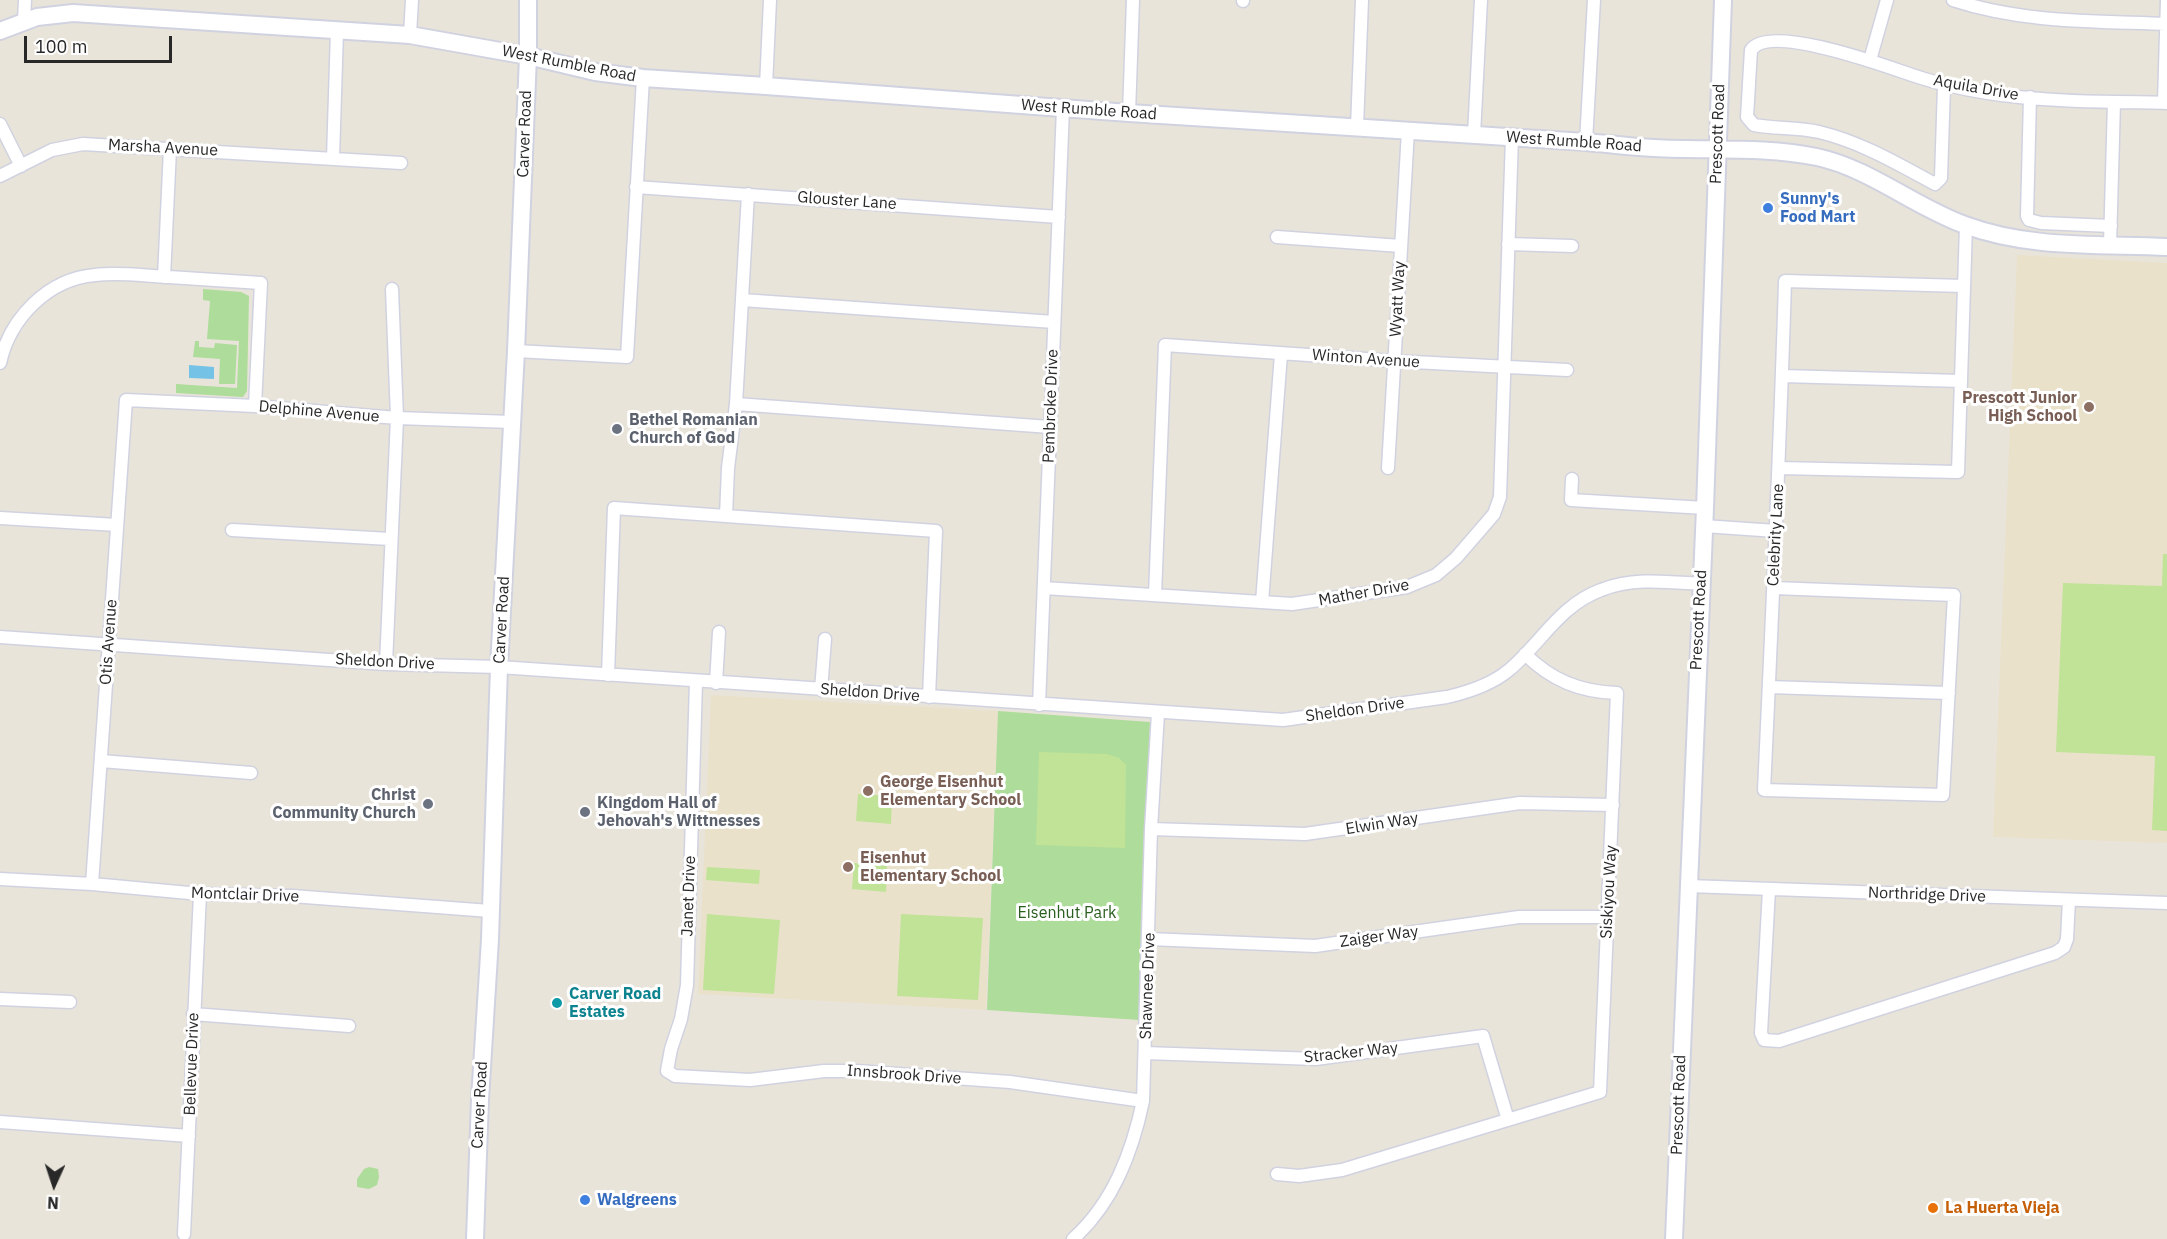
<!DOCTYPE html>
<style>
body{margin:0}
#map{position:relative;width:2167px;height:1239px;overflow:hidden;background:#e9e4da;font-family:"IBM Plex Sans",sans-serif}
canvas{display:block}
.north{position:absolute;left:24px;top:1155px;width:60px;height:60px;-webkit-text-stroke:4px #fff;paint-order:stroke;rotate:183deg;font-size:16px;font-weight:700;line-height:24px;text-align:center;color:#282828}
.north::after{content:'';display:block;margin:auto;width:21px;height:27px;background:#282828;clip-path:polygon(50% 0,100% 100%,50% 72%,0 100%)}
.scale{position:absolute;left:24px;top:36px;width:148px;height:27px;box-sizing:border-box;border:3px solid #282828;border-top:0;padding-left:8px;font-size:18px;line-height:21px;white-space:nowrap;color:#282828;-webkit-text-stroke:4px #fff;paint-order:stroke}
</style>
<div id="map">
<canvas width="2167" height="1239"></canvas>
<div class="north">N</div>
<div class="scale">100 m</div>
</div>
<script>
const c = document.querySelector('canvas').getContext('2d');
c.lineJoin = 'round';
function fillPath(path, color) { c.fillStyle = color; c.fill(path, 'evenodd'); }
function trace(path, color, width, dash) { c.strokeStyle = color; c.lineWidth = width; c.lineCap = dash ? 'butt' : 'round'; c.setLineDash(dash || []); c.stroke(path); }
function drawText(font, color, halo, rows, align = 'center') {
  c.font = font + ' "IBM Plex Sans",sans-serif'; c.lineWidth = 6; c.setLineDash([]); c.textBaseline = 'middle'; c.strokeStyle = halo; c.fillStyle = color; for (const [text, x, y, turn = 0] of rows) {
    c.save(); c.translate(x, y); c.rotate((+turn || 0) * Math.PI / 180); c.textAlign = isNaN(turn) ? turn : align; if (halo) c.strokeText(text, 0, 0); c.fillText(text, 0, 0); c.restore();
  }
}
fillPath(new Path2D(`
 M2017,255L2167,263V843L1993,837Z
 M711,695L998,711L986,1010L698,994Z`), '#eae1cb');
fillPath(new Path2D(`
 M203,289L241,292L249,296L247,391L243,397L176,393V384L237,388L239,341L207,339L210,301L203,300Z
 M195,341H199V347L214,348L215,343L237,345L235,384H219L220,359L193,357Z
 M998,711L1150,722L1140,1020L987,1010Z
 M369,1167L378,1169L379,1177L377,1185L369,1189L357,1187V1179L364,1169Z`), '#aedc9a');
fillPath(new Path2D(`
 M2163,554H2167V831L2152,830L2155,756L2056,752L2063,583L2162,586Z
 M1039,752L1107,754L1119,758L1126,765L1125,848L1036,845Z
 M858,794L892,796L891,824L856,821Z
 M854,863L887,866L886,892L852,889Z
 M707,867L760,870L759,884L706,880Z
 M707,914L780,920L774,994L703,990Z
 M901,914L983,918L978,1000L897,996Z`), '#c0e397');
fillPath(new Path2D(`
 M189,365L214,367V379L189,378Z`), '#74c2e5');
const street = new Path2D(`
 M1953,0C2023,23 2094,21 2167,24
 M1243,1V0
 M24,20L25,0
 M410,35L412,0
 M1870,60L1887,0
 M766,86L770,0
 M1944,86L1941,178L1935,184C1898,164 1861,142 1819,132C1798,127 1775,129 1754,125L1747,117L1751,50C1769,23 1885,66 1912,75C1977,97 2048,101 2116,102C2133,102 2150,102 2167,103
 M2030,97L2027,216L2029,220L2041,223L2111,226
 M2164,102L2167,0
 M1129,113L1133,0
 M0,124L21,166
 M1357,127L1362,0
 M1474,135L1481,0
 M1586,142L1594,0
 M333,158L337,31
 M0,176L52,150L83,144L401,163
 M636,187L1059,217
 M1277,237L1401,246
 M1508,244L1572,246
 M2110,245L2114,102
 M164,277L170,149
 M742,300L1054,322
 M516,351L627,357L643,78
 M0,363C10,318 48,279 95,275C120,272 144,276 169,277C200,279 231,281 261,283L255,406
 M1782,376L1961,381
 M736,404L1050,427
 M1388,468L1408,131
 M1779,468L1958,472L1966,226
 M1572,479L1571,500L1705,508
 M726,516L728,468L736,404L748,194
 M0,518L117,525
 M1704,526L1776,531
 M232,530L390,539
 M1044,588L1292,604L1407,587L1436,575L1456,558L1494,514L1500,497L1512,137
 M1774,588L1954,595L1943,795L1764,790C1772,620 1780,450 1785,281L1964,286
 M1155,595L1165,345L1394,361L1567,370
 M1262,602L1281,354
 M0,637L386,664L499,667L1283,720L1447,697C1469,692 1491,685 1509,670C1541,643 1560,605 1601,590C1633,577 1668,582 1701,584
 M386,664L397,418L392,289
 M608,675L614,508L936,531L929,697
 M696,681L687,985L681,1019L671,1049L667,1071L675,1076L750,1080L824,1071H856L1010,1082L1143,1101
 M716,683L719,632
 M1769,687L1949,693
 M821,690L825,639
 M1039,705L1063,108
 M101,761L251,773
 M1151,829L1305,834L1520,803L1613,805
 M0,879L92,884L200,894L292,896L490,911
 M92,884L126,400L255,406L397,418L512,422
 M1688,886L2167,903
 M1769,890L1761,1033L1764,1040L1779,1041L2055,953L2064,947L2067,939L2069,900
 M1149,939L1315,946L1519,917H1607
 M0,999L70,1002
 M193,1014L349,1026
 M1145,1053L1316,1059L1483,1036L1508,1120
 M0,1122L189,1136
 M1277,1174L1299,1176L1342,1170L1600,1092L1617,693C1580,692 1551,680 1525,654
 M184,1234L200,894
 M1073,1239C1113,1203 1132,1153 1143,1101L1151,829L1158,713`);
const secondary = new Path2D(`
 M0,31L37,17L73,13L410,35L528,56L595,72L643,78L766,86L1129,113L1586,142C1609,144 1631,147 1654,148C1708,151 1764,146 1817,157C1871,169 1913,206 1965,225C2029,249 2100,244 2167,247
 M475,1239L480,1099L490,939L499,667L516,351L528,56V0
 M1674,1239L1705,508L1723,0`);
trace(street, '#d0d2e0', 15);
trace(secondary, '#d0d2e0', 20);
trace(street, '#fff', 12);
trace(secondary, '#fff', 16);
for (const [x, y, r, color] of [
 [1768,208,6,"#3f7fe0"],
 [2089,407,6,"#8d6e63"],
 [617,429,6,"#6b7280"],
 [868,791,6,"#8d6e63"],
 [428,804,6,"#6b7280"],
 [585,812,6,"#6b7280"],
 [848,867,6,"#8d6e63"],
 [557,1003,6,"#0f9aa8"],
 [585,1200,6,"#3f7fe0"],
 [1933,1208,6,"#e8710a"]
]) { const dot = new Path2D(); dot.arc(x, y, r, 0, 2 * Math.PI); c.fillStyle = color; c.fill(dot); trace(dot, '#fff', 2); }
drawText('16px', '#282828', '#fff', [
 ["West Rumble Road",569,64,11],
 ["Aquila Drive",1976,88,10],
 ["West Rumble Road",1089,110,4],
 ["Carver Road",525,134,-88],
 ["Prescott Road",1718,134,-88],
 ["West Rumble Road",1574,142,4],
 ["Marsha Avenue",163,148,3],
 ["Glouster Lane",847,201,4],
 ["Wyatt Way",1398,299,-87],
 ["Winton Avenue",1366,359,4],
 ["Pembroke Drive",1051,406,-88],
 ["Delphine Avenue",319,412,5],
 ["Celebrity Lane",1776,535,-87],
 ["Mather Drive",1364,593,-10],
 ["Carver Road",502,620,-87],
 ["Prescott Road",1699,620,-87],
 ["Otis Avenue",109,642,-86],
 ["Sheldon Drive",385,662,3],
 ["Sheldon Drive",870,693,4],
 ["Sheldon Drive",1355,710,-8],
 ["Elwin Way",1382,824,-9],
 ["Siskiyou Way",1609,892,-87],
 ["Montclair Drive",245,895,2],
 ["Northridge Drive",1927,895,2],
 ["Janet Drive",689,896,-88],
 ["Zaiger Way",1379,937,-8],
 ["Shawnee Drive",1148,986,-88],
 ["Stracker Way",1351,1053,-6],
 ["Bellevue Drive",192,1064,-88],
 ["Innsbrook Drive",904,1075,4],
 ["Carver Road",480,1105,-87],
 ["Prescott Road",1679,1105,-88]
]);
drawText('bold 16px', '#366cbe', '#fff', [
 ["Sunny's",1780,199],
 ["Food Mart",1780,217],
 ["Walgreens",597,1200]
], 'left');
drawText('bold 16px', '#785e54', '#fff', [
 ["Prescott Junior",2077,398,"right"],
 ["High School",2077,416,"right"],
 ["George Eisenhut",880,782],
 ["Elementary School",880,800],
 ["Eisenhut",860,858],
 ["Elementary School",860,876]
], 'left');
drawText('bold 16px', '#5b616d', '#fff', [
 ["Bethel Romanian",629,420],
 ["Church of God",629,438],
 ["Christ",416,795,"right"],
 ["Community Church",416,813,"right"],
 ["Kingdom Hall of",597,803],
 ["Jehovah's Wittnesses",597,821]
], 'left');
drawText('16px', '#295e1e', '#fff', [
 ["Eisenhut Park",1067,913]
]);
drawText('bold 16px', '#0d838f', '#fff', [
 ["Carver Road",569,994],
 ["Estates",569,1012]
], 'left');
drawText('bold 16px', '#c56008', '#fff', [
 ["La Huerta Vieja",1945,1208]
], 'left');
</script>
